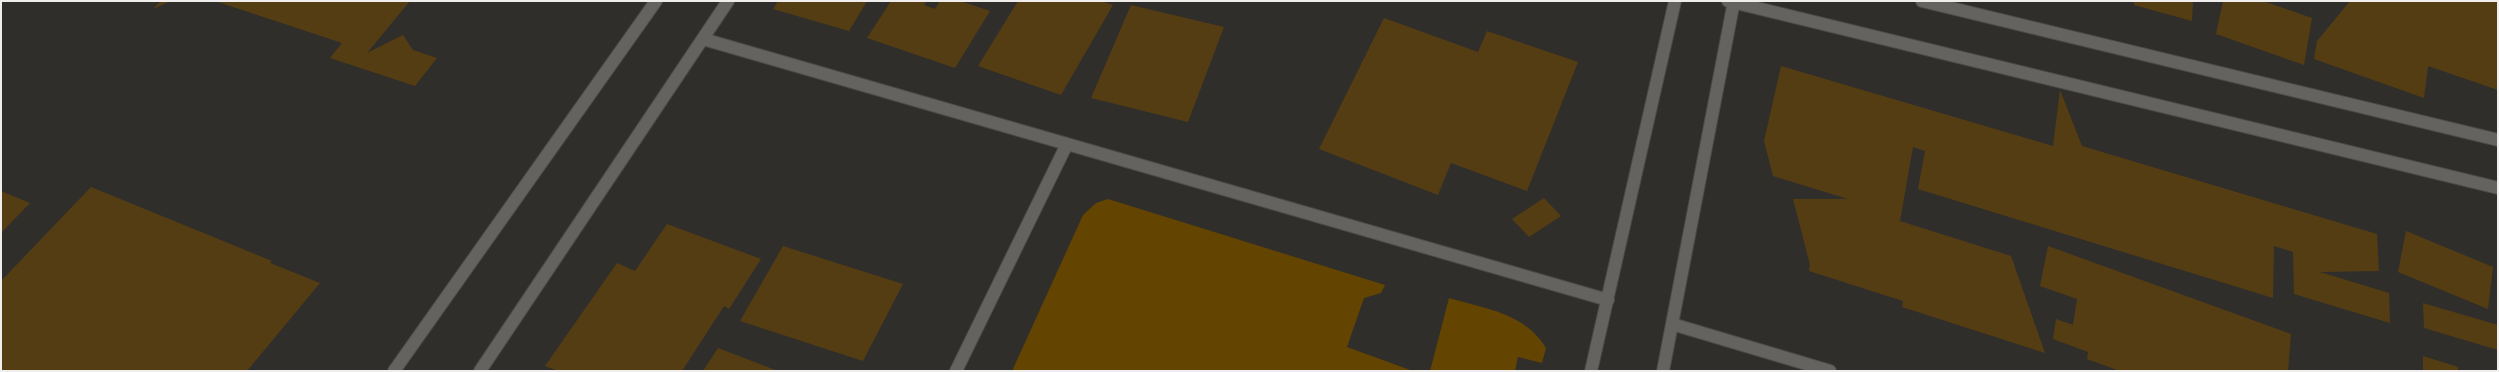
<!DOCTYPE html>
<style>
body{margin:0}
#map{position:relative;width:2499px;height:372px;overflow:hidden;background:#302e2b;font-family:Spectral,serif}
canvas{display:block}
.frame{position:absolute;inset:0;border:2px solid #efeeec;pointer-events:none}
</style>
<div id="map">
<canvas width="2499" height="372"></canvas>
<div class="frame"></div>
</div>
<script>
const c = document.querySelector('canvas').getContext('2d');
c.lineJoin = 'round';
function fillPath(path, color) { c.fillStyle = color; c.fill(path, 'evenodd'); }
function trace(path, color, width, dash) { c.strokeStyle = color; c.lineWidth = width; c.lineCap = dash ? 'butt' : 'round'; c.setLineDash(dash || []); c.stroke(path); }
fillPath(new Path2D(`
 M1108,199L1385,285L1381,293L1364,298L1347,347L1413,371H1012L1083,215L1096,203Z
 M1449,298C1486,309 1525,313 1546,348L1542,363L1518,357L1515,371H1430Z`), '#634400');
fillPath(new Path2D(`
 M161,1H171L153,9Z
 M215,1H410L367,53L403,35L413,50L437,58L415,86L330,58L342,43Z
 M778,1H867L849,31L773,9Z
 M891,1H927L924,5L935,9L940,1H960L990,11L955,68L867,38Z
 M1018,1H1101L1113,5L1061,95L978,66Z
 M2134,1H2193L2192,21L2134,5Z
 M2223,1H2263L2312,18L2304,65L2216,34Z
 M2350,1H2498V90L2428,66L2424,98L2314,59L2317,41Z
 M1131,5L1224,27L1188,122L1091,98Z
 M1384,18L1478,52L1487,31L1578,62L1527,191L1451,163L1438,195L1319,149Z
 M1781,66L2053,146L2060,90L2082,146L2377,234L2379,271L2320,272L2389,293L2390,323L2294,294L2293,252L2274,246L2273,298L1918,189L1925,151L1913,147L1900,221L2011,256L2045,353L1902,307L1903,301L1809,271L1810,265L1793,199H1848L1773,176L1764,141Z
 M91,187L272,261L270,263L320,283L247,371H1V281Z
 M1,191L30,203L1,233Z
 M1544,198L1561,216L1529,237L1512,219Z
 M667,224L761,259L729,309L724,306L682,371H558L545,366L617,263L635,271Z
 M2406,231L2493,267L2488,309L2398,272Z
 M783,246L903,284L863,361L740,321Z
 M2048,246L2291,334L2288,371H2120L2087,359L2088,352L2053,339L2056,319L2073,325L2077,299L2040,286Z
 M2423,303L2498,325V350L2424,328Z
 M718,348L778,371H703Z
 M2423,356L2458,367V371H2423Z`), '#553d13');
const minor = new Path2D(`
 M1728,1L2498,188
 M1922,1L2498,140
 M703,39L1608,300
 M1672,324L1830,371
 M394,371L656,1
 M480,371L728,1
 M956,371L1067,144
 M1591,371L1675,1
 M1663,371L1734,1`);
trace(minor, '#4c4a48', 14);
trace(minor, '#65635f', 12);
</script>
